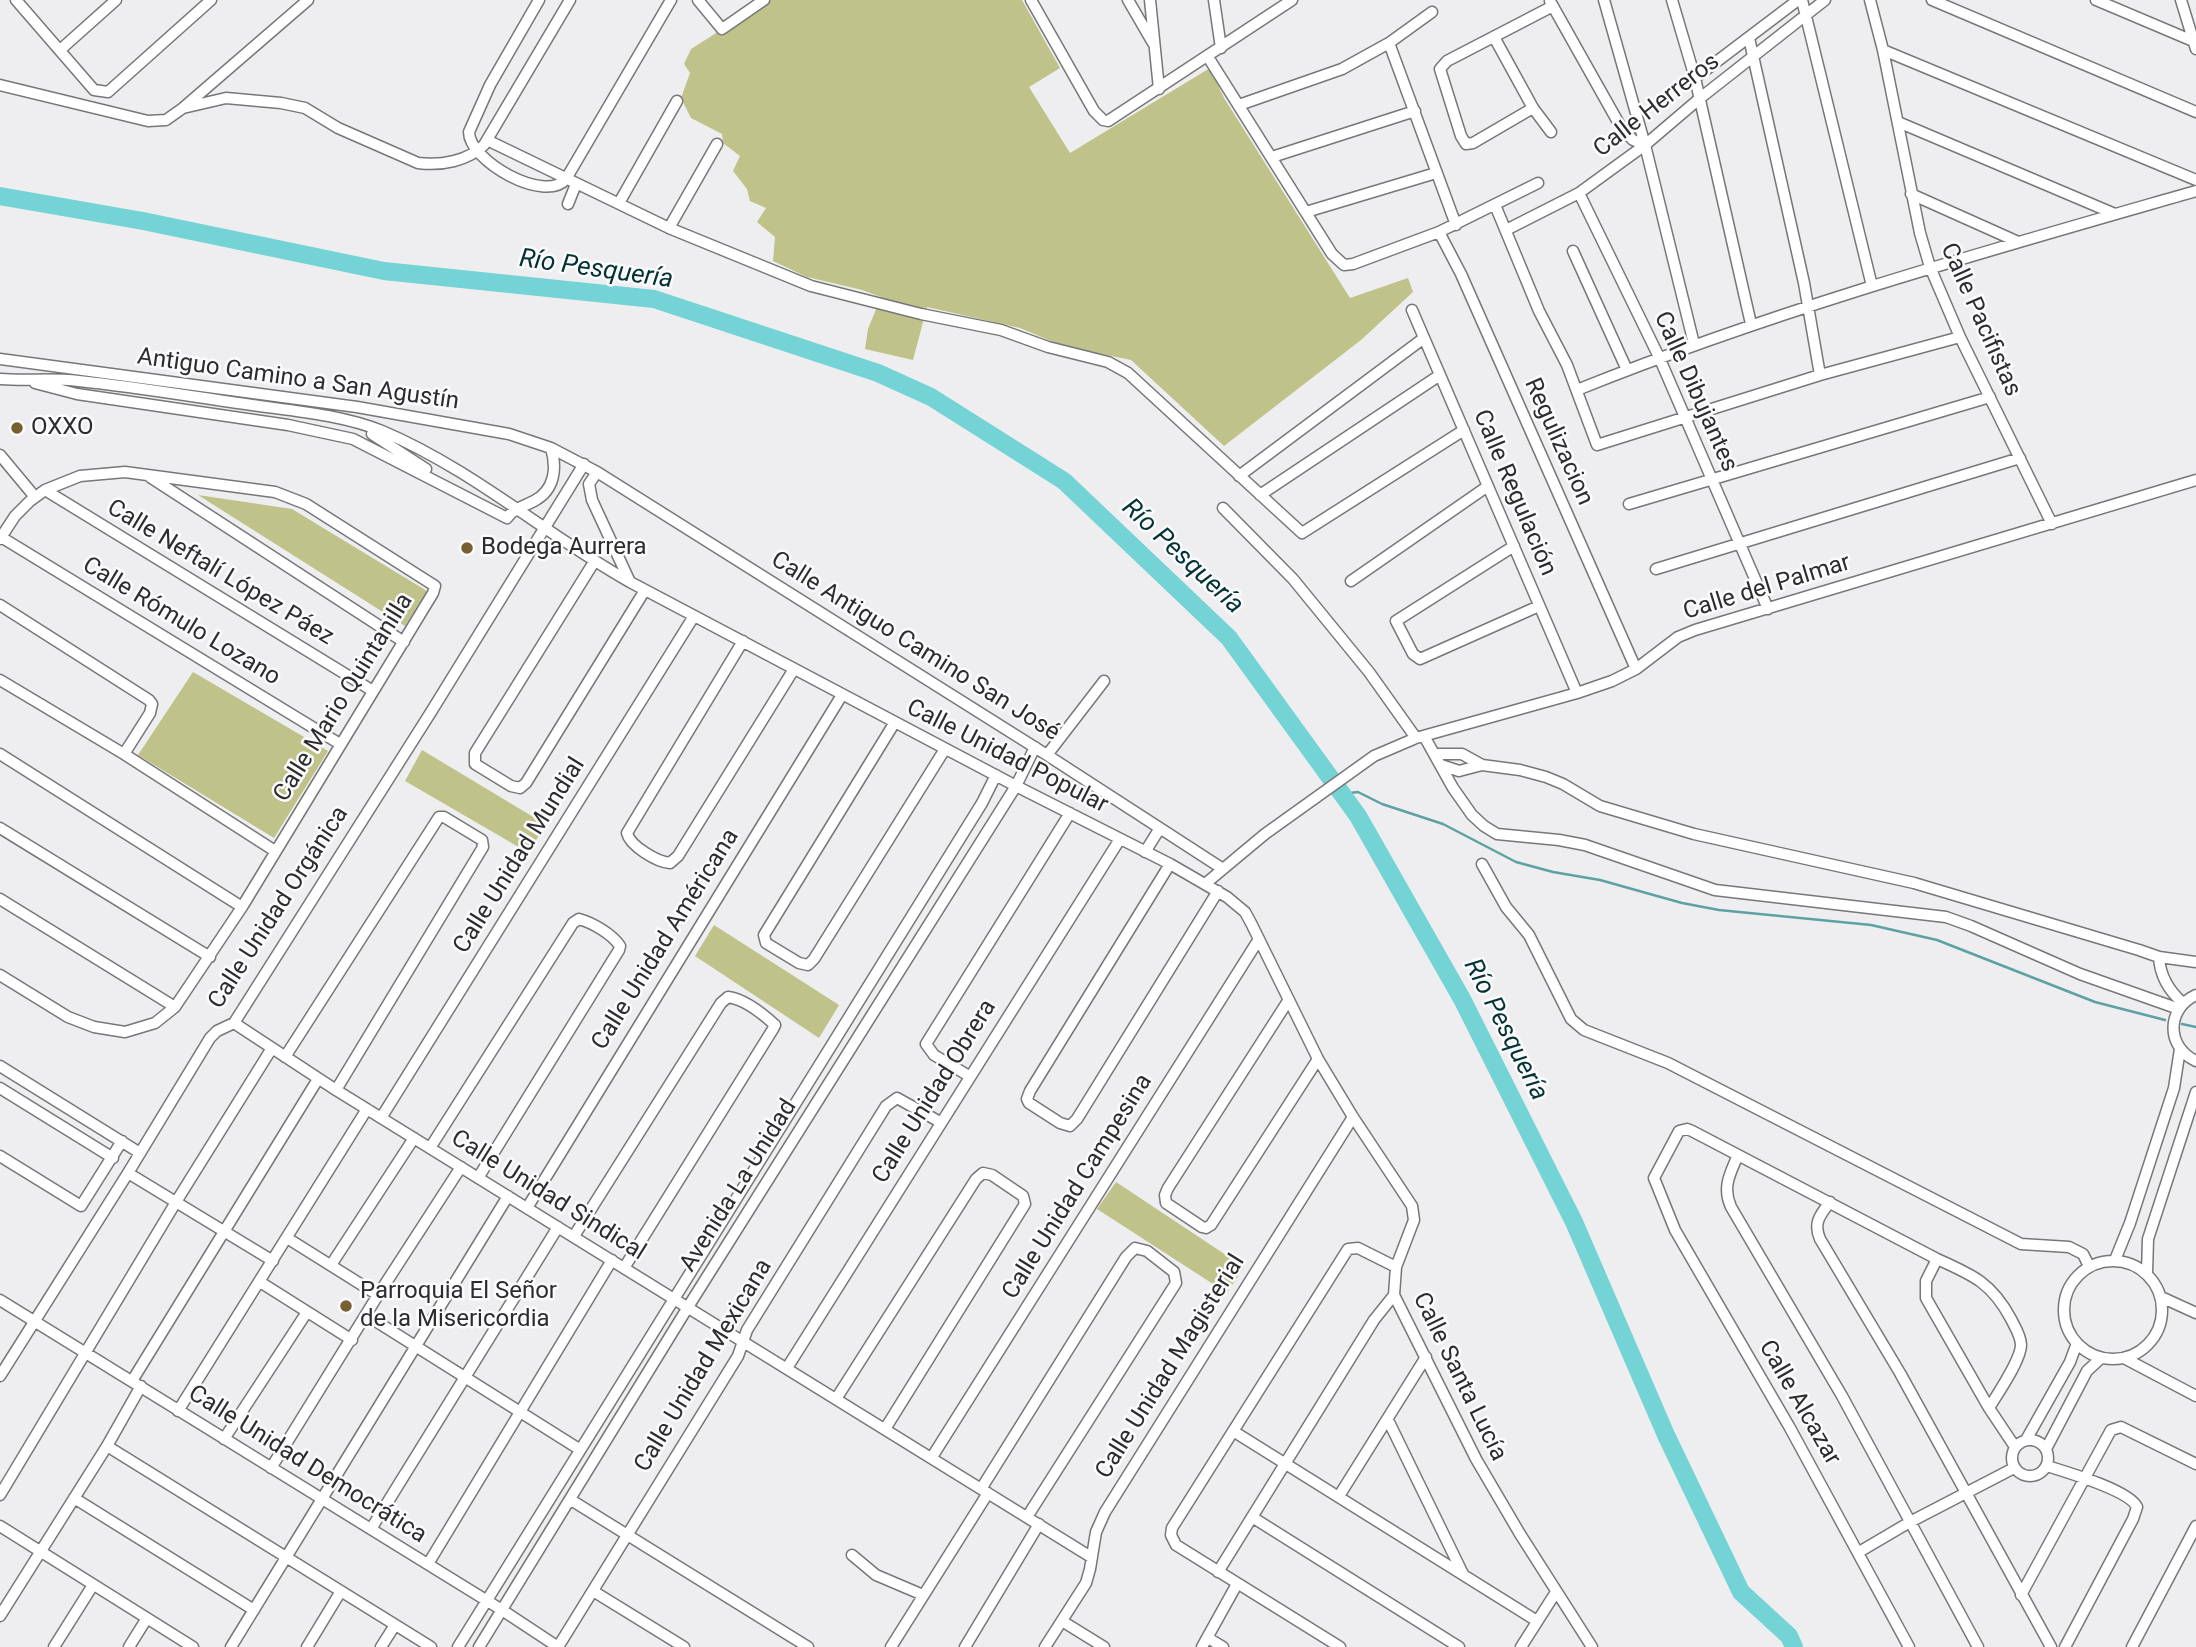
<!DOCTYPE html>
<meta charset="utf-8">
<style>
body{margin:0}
canvas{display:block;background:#eeeef0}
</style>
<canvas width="2196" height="1647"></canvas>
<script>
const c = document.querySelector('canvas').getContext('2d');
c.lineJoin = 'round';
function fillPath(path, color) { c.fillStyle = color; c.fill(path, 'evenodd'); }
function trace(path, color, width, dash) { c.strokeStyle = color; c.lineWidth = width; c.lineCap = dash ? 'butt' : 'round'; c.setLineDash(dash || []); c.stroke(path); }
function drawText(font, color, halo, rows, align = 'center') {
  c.font = font + ' Roboto,sans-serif'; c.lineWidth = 5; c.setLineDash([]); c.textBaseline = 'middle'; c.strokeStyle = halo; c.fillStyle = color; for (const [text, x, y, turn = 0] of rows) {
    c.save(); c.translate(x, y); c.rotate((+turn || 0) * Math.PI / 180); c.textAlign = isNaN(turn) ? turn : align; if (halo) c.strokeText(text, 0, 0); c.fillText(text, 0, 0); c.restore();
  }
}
fillPath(new Path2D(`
 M768,0H1022L1060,68L1029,87L1070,153L1210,68L1224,98L1350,298L1408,278L1413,292L1361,340L1224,446L1131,360L1063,346L1020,328L927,307L913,360L865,349L868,329L881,297L862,290L807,277L773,261L775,237L757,222L766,208L750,201L747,189L733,171L740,156L723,143L722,134L691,118L681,98L690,73L684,64L691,49Z
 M198,495L292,509L427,591L405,626Z
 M193,672L328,751L274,838L138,755Z
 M422,750L545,824L529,853L405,781Z
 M714,925L839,1005L819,1038L695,956Z
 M1116,1182L1244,1267L1227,1293L1097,1209Z`), '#bfc289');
trace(new Path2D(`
 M1342,794L1358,792L1382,804L1443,824L1516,862L1553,872L1600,880L1682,903L1719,910L1871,925L1937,940L2095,1002L2165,1020
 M2182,1024L2196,1027`), '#5ea1a3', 2.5);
trace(new Path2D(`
 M0,196L143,221L384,271L654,299L878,373L931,397L1064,481L1229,638L1358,816L1462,999L1574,1222L1666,1435L1741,1592L1789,1636L1794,1647`), '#74d3d5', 18);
const minor = new Path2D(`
 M16,0L94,90L108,92
 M539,0L490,85L469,132C469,161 545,204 566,179L671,0
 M698,0L722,29L764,0
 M1031,0L1094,111L1103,120L1108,121L1292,0
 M1128,0L1153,43
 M1150,0L1159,89
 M1214,0L1221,48
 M1604,0L1645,145L1694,344
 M1672,0L1695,78L1751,324
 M1802,0L1872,286
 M1870,0L1883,50L1920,233L1930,267L1960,337L2052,524
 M1932,0L2196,112
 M2096,0L2193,41
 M2181,0L2196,49
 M1550,1L1622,129L1633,140L1645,145
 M1494,37L1533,108L1551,132
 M1749,38L1804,283L1820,375
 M1389,43L1456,225
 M60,50L116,0
 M1883,50L2196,180
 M1208,57L1332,254L1344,265L1353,264L1439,232L1538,183
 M1695,78L1798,0
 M0,85L148,121L166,120L183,108L308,0
 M108,92L211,0
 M1239,105L1342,69L1389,43L1432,12
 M183,108L226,98L281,103L305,108L338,128L418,163C441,166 468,161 484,145L570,0
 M1533,108L1473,143L1466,144L1461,136L1440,69L1447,61L1553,6
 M1898,122L2115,214
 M487,140L669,228L811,286L921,314L1001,330L1048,347L1108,362L1128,373L1302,533L1464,430
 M1272,157L1415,111
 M1579,193L1659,357L1768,609
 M1911,194L2016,241
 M619,203L677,101
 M568,204L576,184
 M1495,205L1539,311L1567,365L1597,445L1820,375L1960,337
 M1306,212L1436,173
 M669,228L717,144
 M1506,230L1579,193L1645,145L1699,99L1825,0
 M1439,232L1461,274L1636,669
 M1573,251L1627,370
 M1412,310L1577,693
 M0,359L357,407L509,434L551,448L597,472L1047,755L1223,869
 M0,379C26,381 53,378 79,381C137,387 195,397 252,405C295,411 342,415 382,431C472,469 546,535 630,582L1016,786L1170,864L1227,897L1245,912L1251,923L1318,1059L1353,1117L1412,1206L1414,1220L1396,1267L1394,1295L1476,1459L1520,1534L1592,1647
 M35,383L77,394L288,425L353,439L507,518C515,507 523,507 534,501C555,490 557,468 551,448
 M1577,390C1778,309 1987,251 2196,191
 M372,434L426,469
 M0,455L35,497
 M597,472L589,484L592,500L630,582
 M1239,476L1424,338
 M150,477L404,642
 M45,490L373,691
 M1260,495L1440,375
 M1629,504L1990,397
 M1223,508L1293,579L1369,672L1416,738
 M1,537L340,744
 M0,539L15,516L30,501L45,490L80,476L125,472L275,492L306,504L435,586L433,593L242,907L175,1007L155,1023L125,1032L94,1027L68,1017L0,975
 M1514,546L1396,621L1413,654L1420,659L1539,606
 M594,562L475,753V764L511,786L520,788L526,783L645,590
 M1656,569L2020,458
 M1351,581L1488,486
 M0,605L149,700L152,704L150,713L124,754
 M743,641L627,833C630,846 657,862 670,863L678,856L794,669
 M0,680L124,754L275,851
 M895,722L764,935L766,943L799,963L808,965L814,959L945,749
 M1424,736L1453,788L1472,815L1484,826L1497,834L1559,840L1585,845L1715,890L1946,917L1971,926L2080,974L2179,1009
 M0,754L242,907
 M1435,754H1462L1482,765L1520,770L1546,777L1563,784L1600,806L1694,834L1914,883L2139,950L2159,957C2160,976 2169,991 2183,1003
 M1047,755L1104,681
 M1441,765L1459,771L1482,765
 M0,828L210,957
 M1145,852L1160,828
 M1170,864L1030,1091L1027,1099L1029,1103L1060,1123L1070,1126L1077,1119L1218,891
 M1482,864L1506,907L1529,935L1571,1019L1584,1030L1668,1063L2021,1244L2069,1247L2083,1254L2089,1266
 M1205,884L1265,834L1374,756L1416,738L1577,693L1612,681L1636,669L1678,637L1695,630L2196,480
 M0,899L175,1007
 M2159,957L2196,962
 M2196,995C2166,1009 2166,1047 2196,1061
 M1288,1001L1168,1188L1165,1195L1166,1203L1202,1227L1206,1228L1211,1225L1318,1059
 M234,1023L336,1090L1091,1557
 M285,1057L439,817H444L482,840L483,847L336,1090
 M0,1066L140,1153
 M969,1076L934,1055L926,1044L1070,813
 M0,1088L113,1158
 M381,1118L694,616
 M430,1148L573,923L579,919C593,923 612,934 620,946L619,950L478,1178
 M1738,1155C1730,1174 1722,1187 1731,1207L1842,1396L1978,1647
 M0,1156L81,1206L122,1141
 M128,1173L273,1261
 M1830,1202C1820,1215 1813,1223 1820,1239L1900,1373L2051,1647
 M527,1208L842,695
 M574,1236L721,1003L728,997C744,999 763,1014 775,1025L773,1029L624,1268
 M287,1238L378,1295
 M1937,1259L1926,1281V1298L1989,1408L2015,1447
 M2115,1260L2130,1223L2174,1088L2180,1049
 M2064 1310a49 49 0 1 1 98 0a49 49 0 1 1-98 0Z
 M331,1265L414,1138
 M2147,1273L2148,1239L2196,1092
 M260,1282L352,1340
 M2161,1297L2196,1313
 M0,1300L502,1610L558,1647
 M366,1315L579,1449
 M2124,1358L2196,1396
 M787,1368L1120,839
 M0,1376L128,1173L210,1038L217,1031L234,1023L431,712L584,464
 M132,1381L318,1079
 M836,1399L976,1179L983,1173L992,1175L1023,1196L1025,1204L885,1429
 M178,1411L367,1109
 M1388,1420L1463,1574
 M1233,1431L1537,1621
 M224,1439L307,1312
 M2012 1458a18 18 0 1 1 36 0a18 18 0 1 1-36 0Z
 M2026,1440L2070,1362L2077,1343
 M107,1446L431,1647
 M2046,1449L2087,1371L2101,1358
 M932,1457L1259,939
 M2047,1466C2066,1472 2129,1490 2137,1507L2133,1519L2065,1647
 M271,1468L378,1295L461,1167
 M981,1489L1126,1257L1135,1248L1147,1251L1174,1272L1176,1283L1027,1517
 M0,1495L176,1202L272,1048
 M1339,1496L1426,1357
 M74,1498L254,1610
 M571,1500L808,1647
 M1252,1517L1459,1647
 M0,1526L193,1647
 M371,1529L558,1227
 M1859,1552L1910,1522L2014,1468
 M852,1555L876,1575L923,1595
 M428,1564L612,1260
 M1218,1572L1374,1320L1394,1295
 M593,1591L684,1647
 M2021,1595L2111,1430L2121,1427L2196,1464
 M0,1616L107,1446L141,1386
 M1062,1621L1104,1647
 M1208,1638L1223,1647
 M54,1647L93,1585
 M129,1647L147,1618
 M231,1647L508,1196
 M307,1647L341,1591
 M381,1647L395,1625
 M458,1647L982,803L996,775
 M479,1647L688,1307L1016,786L1035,747
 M558,1647L738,1356L747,1330L886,1106L897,1098L940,1122
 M891,1647L988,1493
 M965,1647L1039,1524
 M1045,1647L1086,1583L1090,1569L1096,1532L1105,1512L1353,1117
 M1202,1647L1237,1584
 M1340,1647L1176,1545L1171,1535L1172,1528L1348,1249L1358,1248L1396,1267
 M1521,1647L1556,1592
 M1909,1647L1790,1428L1675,1230L1654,1178L1679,1131L1687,1129L1692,1131L1937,1259C1973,1275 1992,1283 2011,1319C2015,1327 2021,1336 2021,1345C2021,1360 1998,1393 1989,1408
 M2132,1647L2196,1526`);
trace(minor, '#777779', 13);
trace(minor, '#fff', 10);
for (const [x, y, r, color] of [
 [17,428,7,"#766030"],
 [467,548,7,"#766030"],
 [346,1306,7,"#766030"]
]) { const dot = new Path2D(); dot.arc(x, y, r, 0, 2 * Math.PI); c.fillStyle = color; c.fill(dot); trace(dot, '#fbfbfd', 2.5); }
drawText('24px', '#2c2c2d', '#fbfbfd', [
 ["Calle Herreros",1657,106,-38],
 ["Calle Pacifistas",1980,320,66],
 ["Antiguo Camino a San Agustín",298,380,8],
 ["Calle Dibujantes",1695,392,66],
 ["Regulizacion",1558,442,66],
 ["Calle Regulación",1514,493,67],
 ["Calle Neftalí López Páez",220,573,31],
 ["Calle del Palmar",1767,588,-17],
 ["Calle Rómulo Lozano",181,622,31],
 ["Calle Antiguo Camino San José",915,647,32],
 ["Calle Mario Quintanilla",344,698,-58],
 ["Calle Unidad Popular",1007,757,27],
 ["Calle Unidad Mundial",520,856,-58],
 ["Calle Unidad Orgánica",279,908,-57],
 ["Calle Unidad Américana",666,940,-58],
 ["Calle Unidad Obrera",935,1092,-58],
 ["Avenida La Unidad",739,1186,-58],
 ["Calle Unidad Campesina",1078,1187,-58],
 ["Calle Unidad Sindical",548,1196,32],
 ["Calle Unidad Mexicana",704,1366,-59],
 ["Calle Unidad Magisterial",1171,1367,-58],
 ["Calle Santa Lucía",1459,1377,64],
 ["Calle Alcazar",1799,1403,60],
 ["Calle Unidad Democrática",307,1465,32]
]);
drawText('24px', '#2c2c2d', '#fbfbfd', [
 ["OXXO",31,428],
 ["Bodega Aurrera",481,548],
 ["Parroquia El Señor",360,1292],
 ["de la Misericordia",360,1320]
], 'left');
drawText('italic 26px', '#023233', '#fbfbfd', [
 ["Río Pesquería",596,270,8],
 ["Río Pesquería",1182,557,43],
 ["Río Pesquería",1505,1030,63]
]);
</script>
